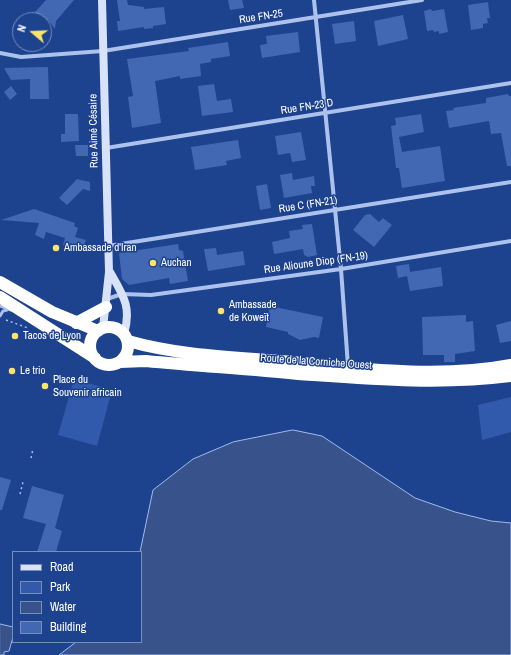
<!DOCTYPE html>
<meta charset="utf-8">
<style>
body{margin:0}
#map{position:relative;width:511px;height:655px;overflow:hidden;background:#1d428e;font-family:"Archivo Narrow",sans-serif}
canvas{display:block}
.legend{position:absolute;left:12px;top:551px;width:130px;height:92px;box-sizing:border-box;background:#1d428e;border:1px solid #778ebb;margin:0;padding:5px 7px;list-style:none;font-size:12px;color:#fff}
.legend li{display:flex;align-items:center;gap:8px;height:20px}
.legend b{width:20px;border:1px solid #778ebb}
.north{position:absolute;left:12px;top:12px;width:40px;height:40px;box-sizing:border-box;background:#1d428e;border:1px solid #778ebb;border-radius:50%;rotate:289deg;font-size:11px;font-weight:700;line-height:16px;text-align:center;color:#fff}
.north::after{content:'';display:block;margin:auto;width:14px;height:18px;background:#fce36b;clip-path:polygon(50% 0,100% 100%,50% 72%,0 100%)}
</style>
<div id="map">
<canvas width="511" height="655"></canvas>
<ul class="legend">
<li><b style="height:5px;background:#d8e3fa"></b>Road</li>
<li><b style="height:11px;background:#315aac"></b>Park</li>
<li><b style="height:11px;background:#38528b"></b>Water</li>
<li><b style="height:11px;background:#4268b4"></b>Building</li>
</ul>
<div class="north">N</div>
</div>
<script>
const c = document.querySelector('canvas').getContext('2d');
c.lineJoin = 'round';
function fillPath(path, color) { c.fillStyle = color; c.fill(path, 'evenodd'); }
function trace(path, color, width, dash) { c.strokeStyle = color; c.lineWidth = width; c.lineCap = dash ? 'butt' : 'round'; c.setLineDash(dash || []); c.stroke(path); }
function drawText(font, color, halo, rows, align = 'center') {
  c.font = font + ' "Archivo Narrow",sans-serif'; c.lineWidth = 3; c.setLineDash([]); c.textBaseline = 'middle'; c.strokeStyle = halo; c.fillStyle = color; for (const [text, x, y, turn = 0] of rows) {
    c.save(); c.translate(x, y); c.rotate((+turn || 0) * Math.PI / 180); c.textAlign = isNaN(turn) ? turn : align; if (halo) c.strokeText(text, 0, 0); c.fillText(text, 0, 0); c.restore();
  }
}
fillPath(new Path2D(`
 M74,379L112,390L97,446L58,435Z
 M511,397V432L482,440L478,405Z`), '#315aac');
const water = new Path2D(`
 M293,430L322,436L415,498L455,512L491,521L511,523V655H59L76,642H141L140,552L153,490L193,459L233,442Z
 M0,624L13,627V637L9,651L4,652V655H0Z`);
fillPath(water, '#38528b');
trace(water, '#9fbbef', 1);
fillPath(new Path2D(`
 M46,0H74L56,21L55,29L48,20H44L35,12Z
 M117,0H127L128,5L144,7V9L164,7L166,24L153,26V28L144,29V27L118,31L117,21H120Z
 M228,0H242L244,8L230,10Z
 M488,2L490,18H487L488,23L483,24V28L471,30L468,5Z
 M431,9L432,11L444,9L448,32L439,34V31L434,32L433,30L427,31L424,11Z
 M403,15L408,39L378,46L374,21Z
 M354,21L356,41L335,44L332,24Z
 M298,32L300,52L262,58L260,45L267,44L266,36Z
 M228,42L230,56L211,59V62L200,64L201,76L180,79V76L155,81L161,123L132,128L128,97L133,96L127,59L189,51L188,48Z
 M48,67L49,99H30V79L11,80L4,68Z
 M214,84L217,101L231,99L233,112L202,116L198,86Z
 M11,86L17,94L10,100L4,92Z
 M508,94L509,96H511V166H507L501,133L491,134L489,121L449,128L446,111L454,110L453,108L486,103V98Z
 M65,114H78L79,141L61,142V134H65Z
 M421,114L424,132L399,137L402,152L440,146L445,181L402,188L399,168H396L391,126L396,125L395,118Z
 M301,132L306,160L292,162L290,153L278,155L275,136Z
 M238,140L241,158L226,161L227,165L195,170L191,147Z
 M75,145H88V156H76Z
 M292,173L293,180L314,176L315,186H311L312,193L284,198L280,175Z
 M77,179L90,182V191L83,189L67,205L59,198Z
 M267,184L271,208L260,210L256,186Z
 M34,209L75,223L74,226L78,228L75,237L86,240L82,251L63,245L65,238L46,232L44,239L35,235L39,223L1,220Z
 M370,214L379,222L383,218L392,225L374,247L353,230L365,215Z
 M312,224L317,255L308,257L304,255L303,249L274,254L272,242L290,238L289,231L303,229L302,225Z
 M178,244L179,250L183,251L188,281L170,284L169,278L129,285L122,279L119,253Z
 M216,248L217,255L243,251L245,265L208,271L204,249Z
 M409,264L410,272L441,267L443,286L410,291L407,276L398,278L396,266Z
 M270,306L323,317L319,338L314,337L300,340L288,334V332L266,327Z
 M466,315V322L473,321L475,351L455,354V362H444V355H423L422,317Z
 M511,321V341L500,343L496,325Z
 M0,477L11,480L2,510H0Z
 M32,486L64,495L55,528L62,531L56,552H37L46,524L23,518Z`), '#4268b4');
trace(new Path2D(`
 M6,320L28,328
 M99,368L113,370
 M31,458L33,449
 M20,494L23,482`), '#acc2ed', 1.5, [2, 3]);
trace(new Path2D(`
 M0,306L11,310
 M0,316L3,311L7,310`), '#acc2ed', 3);
trace(new Path2D(`
 M314,0L341,269L348,366
 M0,53L21,57L103,51L422,0
 M106,148L511,83
 M108,246L511,182
 M107,299L122,294L151,295L341,269L511,241`), '#acc2ed', 4);
trace(new Path2D(`
 M102,0L109,272L103,328
 M110,272C123,295 132,307 124,334`), '#d8e3fa', 8);
trace(new Path2D(`
 M0,282L52,312L98,331
 M0,297L95,358
 M76,323L106,307
 M90 346a19 19 0 1 1 38 0a19 19 0 1 1-38 0Z
 M128,341C177,355 230,357 281,361C356,368 437,379 511,365
 M120,362L146,361C197,366 248,369 298,374C370,379 440,385 511,376`), '#fff', 12);
for (const [x, y, r, color] of [
 [56,248,4,"#fce36b"],
 [153,263,4,"#fce36b"],
 [221,311,4,"#fce36b"],
 [15,336,4,"#fce36b"],
 [12,371,4,"#fce36b"],
 [45,386,4,"#fce36b"]
]) { const dot = new Path2D(); dot.arc(x, y, r, 0, 2 * Math.PI); c.fillStyle = color; c.fill(dot); trace(dot, '#1d428e', 1.5); }
drawText('11px', '#fff', '#1d428e', [
 ["Rue FN-25",261,17,-9],
 ["Rue FN-23 D",307,107,-9],
 ["Rue Aimé Césaire",94,131,-91],
 ["Rue C (FN-21)",308,205,-9],
 ["Rue Alioune Diop (FN-19)",316,263,-8],
 ["Route de la Corniche Ouest",316,362,4]
]);
drawText('11px', '#fff', '#1d428e', [
 ["Ambassade d'Iran",64,248],
 ["Auchan",161,263],
 ["Ambassade",229,305],
 ["de Koweït",229,318],
 ["Tacos de Lyon",23,336],
 ["Le trio",20,371],
 ["Place du",53,380],
 ["Souvenir africain",53,393]
], 'left');
</script>
